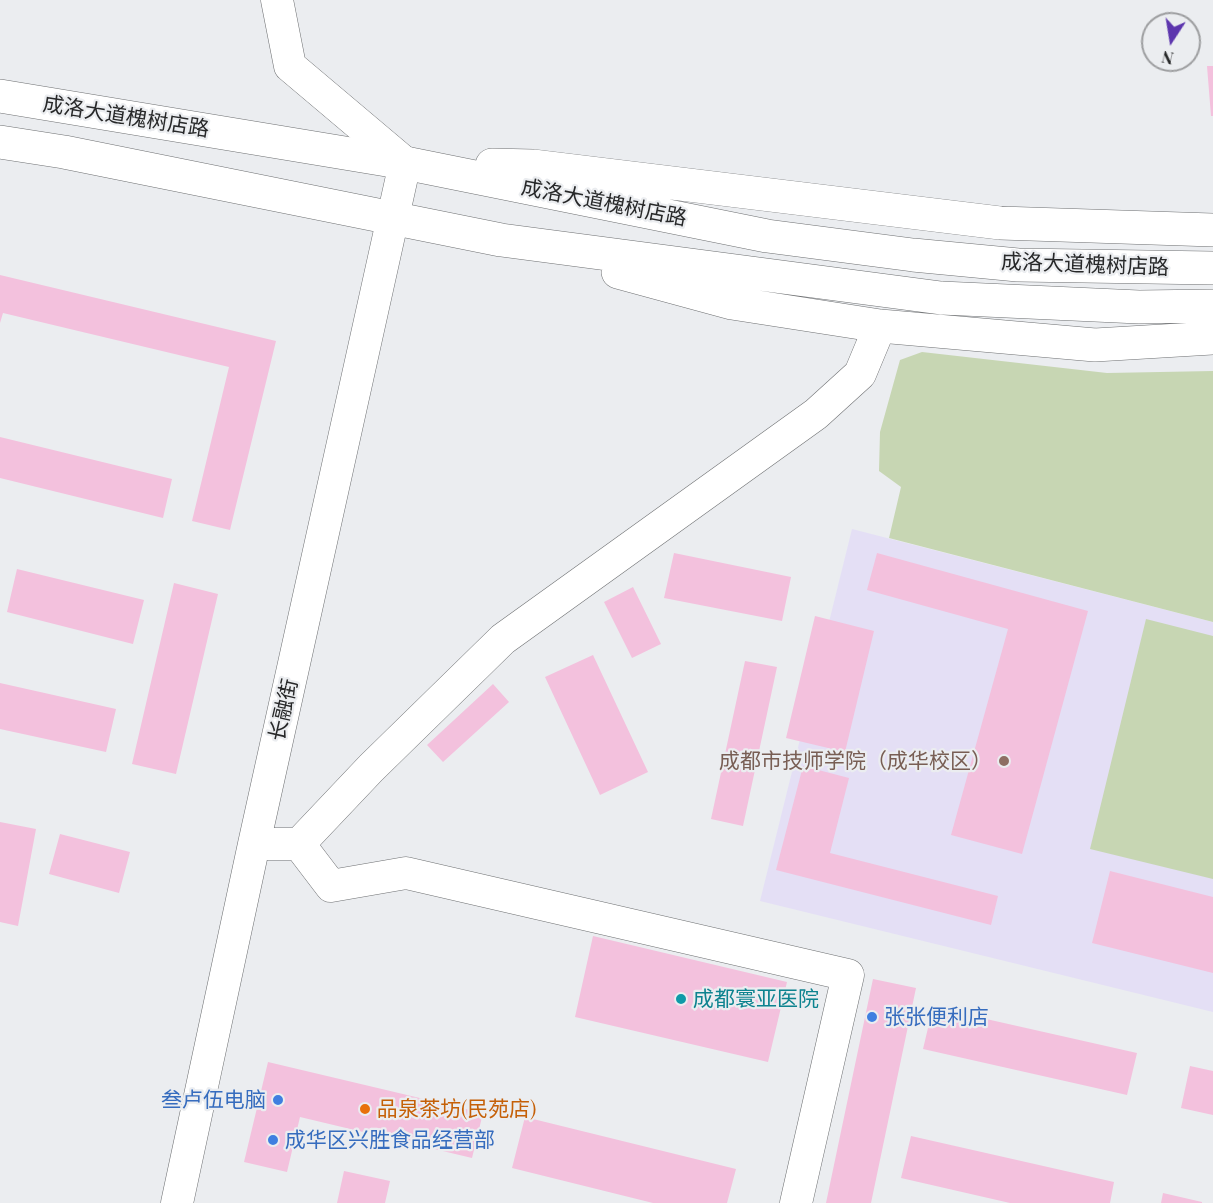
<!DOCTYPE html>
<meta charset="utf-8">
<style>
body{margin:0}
#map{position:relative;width:1213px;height:1203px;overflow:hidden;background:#ebedf0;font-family:"Playfair Display",serif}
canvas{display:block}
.north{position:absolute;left:1141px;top:12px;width:60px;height:60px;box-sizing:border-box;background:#ebedf0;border:2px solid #9d9ea0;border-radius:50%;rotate:192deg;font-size:16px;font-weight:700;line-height:24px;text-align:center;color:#272829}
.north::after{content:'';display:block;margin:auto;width:21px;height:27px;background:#5d36ae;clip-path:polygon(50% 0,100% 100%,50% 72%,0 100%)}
</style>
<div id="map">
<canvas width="1213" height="1203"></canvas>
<div class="north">N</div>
</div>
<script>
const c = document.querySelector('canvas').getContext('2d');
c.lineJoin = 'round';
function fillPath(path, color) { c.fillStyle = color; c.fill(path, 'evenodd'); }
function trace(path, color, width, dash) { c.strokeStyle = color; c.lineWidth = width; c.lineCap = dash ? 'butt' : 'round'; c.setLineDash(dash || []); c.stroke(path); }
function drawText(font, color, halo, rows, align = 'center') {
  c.font = font + ' "Playfair Display","Noto Sans SC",serif'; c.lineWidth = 4.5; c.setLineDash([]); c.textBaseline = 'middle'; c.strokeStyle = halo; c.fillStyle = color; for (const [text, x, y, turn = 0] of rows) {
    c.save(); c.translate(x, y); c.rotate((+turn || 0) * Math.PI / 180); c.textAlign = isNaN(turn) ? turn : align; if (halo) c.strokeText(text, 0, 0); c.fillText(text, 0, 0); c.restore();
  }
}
fillPath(new Path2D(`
 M852,529L1213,622V1012L760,901Z`), '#e4dff5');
fillPath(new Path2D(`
 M922,352L1107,373L1213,371V622L889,538L901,487L879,471L880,432L900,360Z
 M1146,619L1213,636V879L1090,849Z`), '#c7d6b3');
fillPath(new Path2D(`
 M1207,66H1213V116H1211Z
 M0,275L276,341L230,530L192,521L229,367L3,313L0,323Z
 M0,437L172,479L163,518L0,478Z
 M674,553L791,577L782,621L664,598Z
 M877,553L1088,611L1022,854L951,835L1008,629L867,590Z
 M17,569L144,600L133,644L7,612Z
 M174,583L218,594L176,774L132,764Z
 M633,587L661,644L632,658L604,602Z
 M815,616L874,631L845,752L786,738Z
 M593,655L648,772L600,795L545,677Z
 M745,661L777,667L743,826L711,819Z
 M0,683L116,709L106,752L0,729Z
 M493,684L509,702L443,762L427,745Z
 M803,766L849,778L830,853L998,896L991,925L776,870Z
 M0,822L36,829L18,926L0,922Z
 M60,834L130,852L119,893L49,874Z
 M1110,871L1213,897V973L1092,943Z
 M593,936L787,982L768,1062L575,1017Z
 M873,979L916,988L871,1203H826Z
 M933,1007L1137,1053L1127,1095L923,1049Z
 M268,1062L483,1113L472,1158L300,1117L287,1172L244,1162Z
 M1190,1066L1213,1071V1115L1181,1108Z
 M525,1117L736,1169L727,1203H653L512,1168Z
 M911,1136L1114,1182L1110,1203H1010L901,1178Z
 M344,1171L390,1181L385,1203H337Z
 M1163,1193L1202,1202V1203H1161Z`), '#f3c1dd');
const minor = new Path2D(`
 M254,844H299L371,768L503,639L816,414L860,374L880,326
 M299,844L331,886L406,873L848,975L796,1203
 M177,1203L254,844L405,163L290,66L277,0`);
const major = new Path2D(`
 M0,96L405,163L767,236L913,255L1018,265L1213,268
 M0,142L64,152L501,240L941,298L1139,307L1213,306
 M492,165L533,166L1000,223L1213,230
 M618,272L732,303L880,326L1095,345L1213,338`);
trace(minor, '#6e7072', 33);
trace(major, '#6e7072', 34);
trace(minor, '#fff', 32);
trace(major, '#fff', 33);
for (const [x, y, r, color] of [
 [1004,761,6,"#8d6e63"],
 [681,999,6,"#0f9aa8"],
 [872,1017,6,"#3f7fe0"],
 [278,1100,6,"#3f7fe0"],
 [365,1109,6,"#e8710a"],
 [273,1140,6,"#3f7fe0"]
]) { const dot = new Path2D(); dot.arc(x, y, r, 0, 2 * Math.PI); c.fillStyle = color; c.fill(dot); trace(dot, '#ebedf0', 2); }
drawText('21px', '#272829', '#ebedf0', [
 ["成洛大道槐树店路",126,117,9],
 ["成洛大道槐树店路",604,203,11],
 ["成洛大道槐树店路",1085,265,2],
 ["长融街",284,710,-77]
]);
drawText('21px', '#785e54', '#ebedf0', [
 ["成都市技师学院（成华校区）",992,761]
], 'right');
drawText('21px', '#0d838f', '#ebedf0', [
 ["成都寰亚医院",693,999]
], 'left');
drawText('21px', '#366cbe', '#ebedf0', [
 ["张张便利店",884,1017],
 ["叁卢伍电脑",266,1100,"right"],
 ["成华区兴胜食品经营部",285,1140]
], 'left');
drawText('21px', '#c56008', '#ebedf0', [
 ["品泉茶坊(民苑店)",377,1109]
], 'left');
</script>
